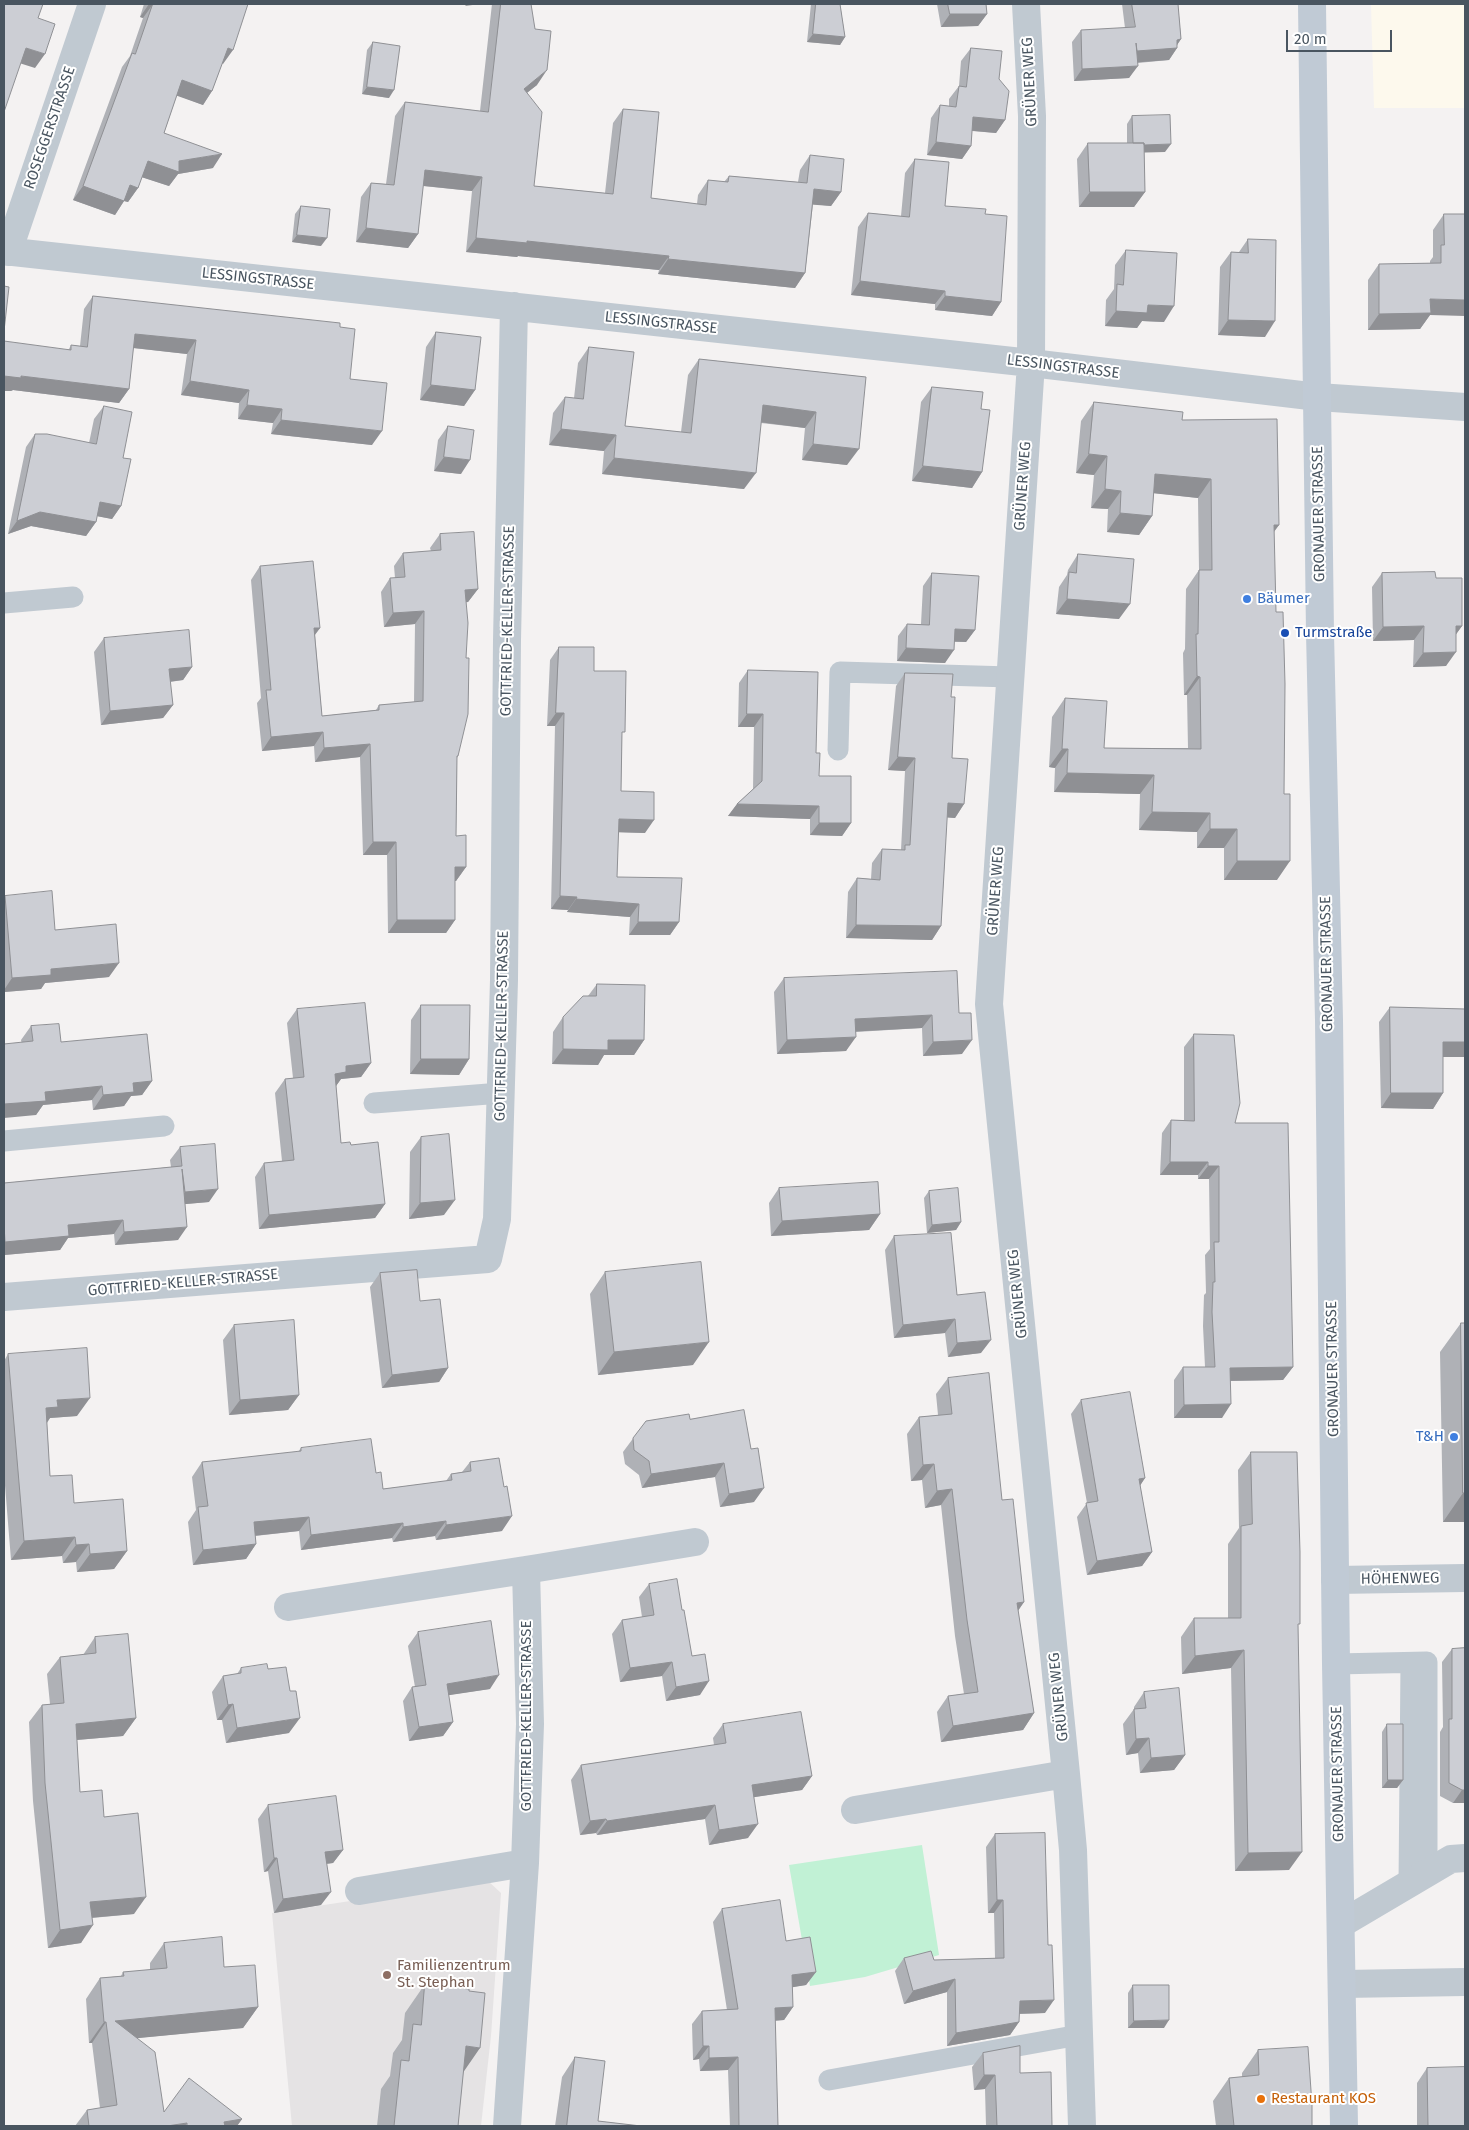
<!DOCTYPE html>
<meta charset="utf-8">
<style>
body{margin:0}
#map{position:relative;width:1469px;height:2130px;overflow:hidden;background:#f4f2f2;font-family:"Fira Sans",sans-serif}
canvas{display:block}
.frame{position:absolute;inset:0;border:5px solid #495560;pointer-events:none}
.scale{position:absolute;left:1286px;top:30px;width:106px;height:22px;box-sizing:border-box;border:2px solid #495560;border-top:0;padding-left:6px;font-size:15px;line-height:18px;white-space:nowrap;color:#495560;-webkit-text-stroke:4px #fff;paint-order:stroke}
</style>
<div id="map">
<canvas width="1469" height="2130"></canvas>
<div class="frame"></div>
<div class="scale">20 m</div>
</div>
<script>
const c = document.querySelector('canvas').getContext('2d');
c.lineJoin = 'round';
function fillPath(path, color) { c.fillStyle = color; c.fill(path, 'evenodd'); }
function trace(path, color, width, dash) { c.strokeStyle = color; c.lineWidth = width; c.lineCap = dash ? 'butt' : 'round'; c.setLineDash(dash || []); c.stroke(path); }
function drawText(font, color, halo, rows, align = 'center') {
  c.font = font + ' "Fira Sans",sans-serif'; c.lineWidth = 4; c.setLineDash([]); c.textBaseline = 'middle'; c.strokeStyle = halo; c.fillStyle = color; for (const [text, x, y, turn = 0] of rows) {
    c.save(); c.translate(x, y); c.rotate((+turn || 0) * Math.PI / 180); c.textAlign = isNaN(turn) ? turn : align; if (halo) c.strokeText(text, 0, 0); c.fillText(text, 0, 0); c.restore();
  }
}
fillPath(new Path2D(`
 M1371,4H1465V108H1374Z`), '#fdf9ed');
fillPath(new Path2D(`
 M487,1880L501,1893L491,2036L481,2126H292L272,1913Z`), '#e5e3e4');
fillPath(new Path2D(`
 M922,1845L939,1955L865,1977L810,1986L789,1865Z`), '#c1f1d5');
trace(new Path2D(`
 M4,603L73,597
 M838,750L840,672L1010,677
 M374,1103L501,1093
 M4,1141L164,1126
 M1336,1664L1427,1662V1874
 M1409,1884L1411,1663
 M829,2080L1079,2035`), '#c0c9d1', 21);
trace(new Path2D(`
 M1026,4L1032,116L1031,363L989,1004L1066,1774L1073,1850L1082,2126
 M4,251L1031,363L1318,397L1465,407
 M8,252L92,4
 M4,1297L488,1259L497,1219L504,980L507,640L514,306
 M1335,1580L1465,1578
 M288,1607L538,1568L695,1542
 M855,1810L1066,1774
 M359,1891L525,1863
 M1341,1924L1451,1859L1465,1858
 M1343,1984L1465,1982
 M507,2126L525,1863L530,1724L526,1570`), '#c0c9d1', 28);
trace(new Path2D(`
 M1312,4L1320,633L1329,1020L1336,1664L1344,2126`), '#c0cad5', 28);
fillPath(new Path2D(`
 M144,4H248L222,64L212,91L203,105L177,95L164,133L213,168L178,174L169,186L142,177L138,188L128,202L124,201L115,215L73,200L122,67L130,56L143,18L140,17Z
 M492,4H531L537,85L526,93L534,186L605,193L613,123L623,109L651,198L697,204L698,195L708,180L724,182L729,176L798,182L800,170L810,155L841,192L831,206L813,204L805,273L795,288L658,274L659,270L518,256L517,257L466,252L472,191L423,186L418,234L408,248L356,242L361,197L371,183L386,184L395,116L405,102L480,111Z
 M811,4H840L845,37L840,45L807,42Z
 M937,4H986L987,14L978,26L941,27Z
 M1122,4H1178L1181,39L1177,45V48L1169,60L1138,63L1129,78L1074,81L1072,42L1081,30L1125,28Z
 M373,42L389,98L362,94L367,50Z
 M971,48L999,79L1005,120L996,133L972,131L971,146L962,159L927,155L931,118L940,105L949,106V99L959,86L961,61Z
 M1132,116L1165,152H1144L1145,192L1134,207H1079L1077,159L1088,143H1127V124Z
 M915,159L945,206L985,214L1001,302L992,316L935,310V304L851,295L858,227L868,213L901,216L905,173Z
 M301,206L321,246L292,242L295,214Z
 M1444,214H1465L1430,315L1420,329L1368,330V280L1379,264L1430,263V261L1433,257V230Z
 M1248,239L1265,337L1218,335L1220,267L1231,252H1239Z
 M1126,250L1164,322L1142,321L1137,328L1105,326L1106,300L1114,289L1115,265Z
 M93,296L340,327L350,379L372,445L271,434L273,423L238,419L239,403L181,395L187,354L133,348L129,389L119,403L13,390L11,391H4L69,349L71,345L80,346L84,309Z
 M436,332L475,390L464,406L420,400L426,347Z
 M589,347L625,426L681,432L688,375L699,359L866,377L847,465L802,460L805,428L761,423L744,489L602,474L604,451L549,445L553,413L565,397L574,398L578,363Z
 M932,387L981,409L982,472L972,488L912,481L921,402Z
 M1094,402L1182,420L1279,525L1274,531L1277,880H1224V848H1197V832L1139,830L1140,794L1054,792L1055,768L1049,767L1052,717L1065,698L1104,748H1188L1187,695H1184L1183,653L1185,649L1186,589L1199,570L1198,498L1154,493L1152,516L1139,535L1107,532L1108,509L1091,508L1094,475L1076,473L1081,421Z
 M104,406L123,458L121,506L112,519L97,516L96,522L86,536L31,526L8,534L26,447L35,434L89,443L94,419Z
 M448,426L461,474L434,471L438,440Z
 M440,534L478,589L468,602H466L458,756L457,758L456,836L466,867L456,881H455V920L446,933H388L387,855H363L360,757L315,762L314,746L262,751L257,703L261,698L251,580L260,566L320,628L315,635L322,716L376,710L379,705L414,702L415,624L384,627L381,592L390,578H395L394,566L403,553L431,551L430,548Z
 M1078,554L1119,619L1056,614L1059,587L1067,575L1068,570Z
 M932,573L975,630L966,642H954L945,663L897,661L898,636L907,624H921L923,586Z
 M1382,573L1436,578L1462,626L1456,634L1446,666L1413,667L1414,640L1373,641L1372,587Z
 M104,638L192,667L183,680L170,682L173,705L163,718L101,725L94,652Z
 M559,647L594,671L622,736L621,791L645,833L618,832L617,877L679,922L670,935H629L630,917L567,912L568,910L551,909L555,726H547L550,660Z
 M748,670L816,753L819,776L851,823L842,836L810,835V819L728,816L737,804L753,789L754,727H738L739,683Z
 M905,673L951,697L952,758L964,804L955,818L947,817L941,926L932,940L846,938L848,892L857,878L871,879L872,863L882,849L901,850L905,771L888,770L896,686Z
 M5,896L55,930L109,977L45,983L41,989L4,992V898Z
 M784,978L959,1013L962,1054L923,1056L922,1028L856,1032L846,1051L777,1054L774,992Z
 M597,984L644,1040L634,1055H604L598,1065L552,1064L553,1032L563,1017L588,996Z
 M421,1005L469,1059L459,1075L410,1074L411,1020Z
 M1390,1007L1465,1009V1057H1443V1093L1433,1109L1381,1108L1379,1022Z
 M297,1009L371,1063L361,1077L341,1079L336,1086L341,1143L351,1145L385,1204L375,1218L259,1229L255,1177L264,1163L282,1161L275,1093L285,1079L293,1078L287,1023Z
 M31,1026L61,1042L152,1081L142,1095L131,1096L124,1106L93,1110L92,1100L43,1105L36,1115L21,1040Z
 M1194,1034L1235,1123L1293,1367L1283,1380L1230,1381L1222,1418H1174V1380L1183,1367H1205L1203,1326L1204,1295L1206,1293L1205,1255L1210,1249L1209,1179H1198V1175H1160L1162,1133L1171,1120H1184V1047Z
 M421,1137L444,1215L409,1219L410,1152Z
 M180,1147L209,1202L185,1204L178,1240L115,1245L114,1234L68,1238L60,1250L4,1255V1183L171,1167L170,1160Z
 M779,1188L880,1214L869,1230L771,1236L769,1203Z
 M929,1191L961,1222L956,1230L927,1233L924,1198Z
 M894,1236L957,1295L981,1353L948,1357L945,1333L894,1338L885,1250Z
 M605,1272L693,1365L598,1375L590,1294Z
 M380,1273L420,1301L448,1368L439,1382L382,1388L370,1287Z
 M1461,1323L1465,1522H1443L1440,1352Z
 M234,1325L299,1395L288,1410L229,1415L223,1340Z
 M8,1354L77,1416L50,1418L47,1423L50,1476L74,1503L127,1551L114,1569L77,1572L76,1562L63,1563L62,1556L11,1560L4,1473V1361Z
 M948,1378L1002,1500L1024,1602L1018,1611L1034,1713L1023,1730L941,1742L937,1712L948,1696L964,1694L955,1636L941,1505L925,1508L922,1480L911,1481L907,1434L919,1417L938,1415L936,1394Z
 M1081,1400L1145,1478L1140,1485L1152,1552L1142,1566L1087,1575L1077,1517L1087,1503L1071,1414Z
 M690,1419L751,1449L754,1502L720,1507L715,1477L642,1488L639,1475L625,1464L623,1452L646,1421Z
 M301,1448L376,1473L383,1489L446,1481L451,1474L462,1472L470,1462L502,1531L436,1540L435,1536L393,1542L392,1538L301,1550L299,1531L255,1536L256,1544L246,1559L193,1565L188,1522L196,1510L192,1477L202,1462L298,1452Z
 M1251,1452L1298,1626L1289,1870L1235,1871L1231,1668L1182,1674L1181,1637L1194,1618H1228V1544L1239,1528L1238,1470Z
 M649,1584L682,1610L700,1695L666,1701L662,1676L620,1682L612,1634L622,1620L642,1617L639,1597Z
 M418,1632L490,1689L448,1695L453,1722L443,1736L409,1741L403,1701L412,1687H415L408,1646Z
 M95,1637L136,1718L123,1736L77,1740L80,1792L104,1817L134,1914L92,1918L81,1943L48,1948L33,1801L29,1722L42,1705L50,1704L47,1674L60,1657L83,1655Z
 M1465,1648V1803H1453L1440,1796V1732L1443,1727L1442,1662L1452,1649Z
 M241,1668L268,1669L289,1733L226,1743L222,1720H217L212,1692L223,1676L237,1674Z
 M1144,1692L1185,1755L1174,1770L1140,1773L1138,1753L1126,1755L1123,1724L1134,1709V1707Z
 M723,1724L812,1776L802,1790L754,1797L748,1838L709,1845L705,1819L597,1835L596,1833L580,1835L571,1780L581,1765L714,1745L713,1738Z
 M1387,1724L1403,1780L1397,1788H1382V1732Z
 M268,1805L343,1850L333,1863L326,1864L321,1905L274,1913L268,1871L264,1872L258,1819Z
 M995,1834L1045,2013L1019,2014V2022L1010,2035L947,2046V1992L904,2004L895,1971L904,1958L934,1960L995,1958L994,1913H988L986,1847Z
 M722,1909L786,1941L816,1972L806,1985L792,1987L793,2007L784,2020L775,2021L778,2126H730L728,2070L700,2071L699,2059L693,2060L692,2024L702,2011L727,2010L713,1922Z
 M164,1943L224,1967L258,2007L243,2028L137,2038L164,2112L242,2119L237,2126H75L87,2110L100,2108L92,2043H89L86,1999L100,1978L121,1976L123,1972L150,1970V1963Z
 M425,1984L463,2072L458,2126H377L381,2089L390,2076L393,2053L402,2040L405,2013Z
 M1133,1985L1164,2028H1128V1993Z
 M1258,2050L1312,2126H1216L1213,2101L1229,2078L1242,2077V2073Z
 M983,2053L1020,2073L1052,2126H986L985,2089L974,2090L972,2067Z
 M575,2057L598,2121L641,2126H555L562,2077Z
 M1427,2068L1465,2126H1417V2083Z`), '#afb1b6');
fillPath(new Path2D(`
 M149,4H153L143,18L140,17Z
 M467,4H480L465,6Z
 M950,14H987L978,26L941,27Z
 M813,34L845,37L840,45L807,42Z
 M1181,39L1175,48H1177L1169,60L1129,63L1137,51L1177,40Z
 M26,48L45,54L35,68L16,62Z
 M228,48L233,50L223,64L218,62Z
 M1138,66L1129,78L1074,81L1082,69Z
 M547,70L537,85L513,104L524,89Z
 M182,80L212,91L203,105L172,94Z
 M367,87L394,90L389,98L362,94Z
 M973,117L1005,120L996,133L964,130Z
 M936,142L971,146L962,159L927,155Z
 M1171,144L1165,152L1127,153L1133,145Z
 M222,154L213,168L178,174L169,186L138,176L148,161H179Z
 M425,170L482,177L472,191L415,185Z
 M130,185L138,188L128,202L124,201L115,215L73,200L83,186Z
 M814,189L841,192L831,206L804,204Z
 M1090,192H1145L1134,207H1079Z
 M366,228L418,234L408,248L356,242Z
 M297,235L327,238L321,246L292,242Z
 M476,238L527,241L669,256L659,270L518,256L517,257L466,252Z
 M668,259L805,273L795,288L658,274Z
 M860,281L945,291L935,304L851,295Z
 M945,296L1001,302L992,316L935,310Z
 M1430,299L1465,300V316L1430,315L1420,329L1368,330L1379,314Z
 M1148,305L1174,306L1164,322L1142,321L1137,328L1105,326L1116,311Z
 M1228,320L1275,321L1265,337L1218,335Z
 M135,334L196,340L187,354L125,347Z
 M4,376H21L129,389L119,403L13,390L11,391H4Z
 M190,381L249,390L239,403L181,395Z
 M431,385L475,390L464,406L420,400Z
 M247,405L282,409L273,423L238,419Z
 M763,405L816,412L805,428L751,421Z
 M281,420L382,431L372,445L271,434Z
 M561,429L616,435L604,451L549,445Z
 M813,444L859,449L847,465L802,460Z
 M1089,454L1107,456L1094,475L1076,473Z
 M444,457L470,460L461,474L434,471Z
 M614,458L756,473L744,489L602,474Z
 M923,466L982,472L972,488L912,481Z
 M1155,474L1211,479L1198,498L1142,492Z
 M1105,489L1121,491L1108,509L1091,508Z
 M100,502L121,506L112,519L91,515Z
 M40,512L96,522L86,536L31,526L8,534L17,521Z
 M1120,513L1152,516L1139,535L1107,532Z
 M1274,525H1279L1266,543Z
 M478,589L468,602L456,604L465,590Z
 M1067,599L1130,604L1119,619L1056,614Z
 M424,611L415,624L384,627L393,613Z
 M1424,626L1414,640L1373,641L1383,627Z
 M1456,626H1462L1452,640Z
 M314,628H320L310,641Z
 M955,629L975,630L966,642L946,641Z
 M906,648L954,650L945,663L897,661Z
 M1456,652L1446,666L1413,667L1423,653Z
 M192,667L183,680L159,683L169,669Z
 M1197,676L1200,677L1187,695H1184Z
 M173,705L163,718L101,725L110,711Z
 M556,713H564L555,726H547Z
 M747,714H763L754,727H738Z
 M323,732L314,746L262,751L271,737Z
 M370,744L360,757L315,762L324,748Z
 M1062,749H1068L1055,768L1049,767Z
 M898,757L915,758L905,771L888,770Z
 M1067,773L1154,775L1140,794L1054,792Z
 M948,803L964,804L955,818L939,817Z
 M737,804L819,806L810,819L728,816Z
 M1152,812L1210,813L1197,832L1139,830Z
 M619,819L654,820L645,833L609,832Z
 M819,823H851L842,836L810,835Z
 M1210,829H1237L1224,848H1197Z
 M373,842H396L387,855H363Z
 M1237,861H1290L1277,880H1224Z
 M455,867H466L456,881H446Z
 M560,896L577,897L568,910L551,909Z
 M576,899L639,904L630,917L567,912Z
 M397,920H455L446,933H388Z
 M638,922H679L670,935H629Z
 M856,925L941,926L932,940L846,938Z
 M119,963L109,977L45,983L41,989L4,992V990L12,978L51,969Z
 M932,1015L922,1028L846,1032L855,1019Z
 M856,1037L846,1051L777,1054L787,1040Z
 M608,1040H644L634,1055H604L598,1065L552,1064L563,1049Z
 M972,1040L962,1054L923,1056L933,1042Z
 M1443,1042H1465V1057H1433Z
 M421,1059H469L459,1075L410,1074Z
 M371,1063L361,1077L341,1079L336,1086L325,1088L335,1074L346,1066Z
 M152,1081L142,1095L131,1096L124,1106L93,1110L103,1095L133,1083Z
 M102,1086L92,1100L43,1105L36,1115L4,1118V1104L45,1092Z
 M1391,1093H1443L1433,1109L1381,1108Z
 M1170,1162H1208L1198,1175H1160Z
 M1208,1166H1219L1209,1179H1198Z
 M218,1189L209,1202L175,1205L185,1192Z
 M455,1200L444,1215L409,1219L420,1203Z
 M385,1204L375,1218L259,1229L269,1215Z
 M880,1214L869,1230L771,1236L782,1221Z
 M123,1220L114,1234L68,1238L60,1250L4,1255V1244L5,1242L68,1225Z
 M961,1222L956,1230L927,1233L932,1225Z
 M187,1227L178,1240L115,1245L124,1232Z
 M955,1319L945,1333L894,1338L903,1325Z
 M991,1340L981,1353L948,1357L957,1343Z
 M709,1342L693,1365L598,1375L614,1352Z
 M1293,1367L1283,1380L1221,1381L1230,1368Z
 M448,1368L439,1382L382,1388L392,1375Z
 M299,1395L288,1410L229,1415L240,1400Z
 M90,1398L77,1416L50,1418L45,1425L46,1408L57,1400Z
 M1231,1404L1222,1418H1174L1184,1405Z
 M724,1463L715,1477L642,1488L651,1474Z
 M934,1464L922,1480L911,1481L923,1465Z
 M1145,1478L1136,1492L1139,1479Z
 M764,1488L754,1502L720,1507L729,1494Z
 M952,1489L941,1505L925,1508L937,1491Z
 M1463,1493H1465V1522H1443Z
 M512,1516L502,1531L436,1540L446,1525Z
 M309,1517L299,1531L243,1537L254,1522Z
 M446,1521L435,1536L393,1542L403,1527Z
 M403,1523L392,1538L301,1550L311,1535Z
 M75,1537L62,1556L11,1560L24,1541Z
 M89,1544L76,1562L63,1563L76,1545Z
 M256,1544L246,1559L193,1565L203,1550Z
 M127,1551L114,1569L77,1572L90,1554Z
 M1152,1552L1142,1566L1087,1575L1097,1561Z
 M1024,1602L1012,1619L1017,1603Z
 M1244,1650L1231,1668L1182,1674L1195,1656Z
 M672,1662L662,1676L620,1682L630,1668Z
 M499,1675L490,1689L437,1697L447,1684Z
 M709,1681L700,1695L666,1701L676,1687Z
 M233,1704L222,1720H217L228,1705Z
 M1034,1713L1023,1730L941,1742L953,1726Z
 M136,1718L123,1736L64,1741L76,1724Z
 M300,1718L289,1733L226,1743L237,1728Z
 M453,1722L443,1736L409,1741L419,1727Z
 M1149,1738L1138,1753L1126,1755L1136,1739Z
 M1185,1755L1174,1770L1140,1773L1151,1758Z
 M812,1776L802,1790L742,1799L752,1785Z
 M1388,1780H1403L1397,1788H1382Z
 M1462,1790H1465V1803H1453Z
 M715,1805L705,1819L597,1835L607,1821Z
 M606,1819L596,1833L580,1835L590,1821Z
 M758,1824L748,1838L709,1845L719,1830Z
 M343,1850L333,1863L315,1865L325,1852Z
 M1302,1852L1289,1870L1235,1871L1248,1853Z
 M274,1858H277L268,1871L264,1872Z
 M331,1892L321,1905L274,1913L283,1899Z
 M146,1897L134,1914L77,1919L90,1902Z
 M997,1900H1003L994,1913H988Z
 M93,1925L81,1943L48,1948L60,1930Z
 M816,1972L806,1985L782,1989L792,1975Z
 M955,1979L947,1992L904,2004L913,1991Z
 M1054,2000L1045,2013L1011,2014L1020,2001Z
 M258,2007L243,2028L108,2041L115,2021Z
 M793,2007L784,2020L765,2021L775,2008Z
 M1169,2020L1164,2028H1128L1134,2021Z
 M104,2022H106L92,2043H89Z
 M1019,2022L1010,2035L947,2046L956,2033Z
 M466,2046L480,2048L460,2077Z
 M703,2046H709L699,2059L693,2060Z
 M738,2057L728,2070L700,2071L709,2058Z
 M984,2075H995L985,2089L974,2090Z
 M242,2119L237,2126H221L224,2122Z
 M187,2123L185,2126H167Z`), '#8f9094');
const building = new Path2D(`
 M4,4H43L38,18L55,24L45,54L26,48L4,112Z
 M153,4H248L233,50L228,48L212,91L182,80L164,133L222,154L179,161V172L148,161L138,188L130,185L124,201L83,186L132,53L135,54Z
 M501,4H531L535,29L551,31L547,70L524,89L542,112L534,186L613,194L623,109L659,112L651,198L706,205L708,180L728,182L729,176L807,183L810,155L844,159L841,192L814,189L805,273L668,259L669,256L527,241V243L476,238L482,177L425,170L418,234L366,228L371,183L394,185L405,102L488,112Z
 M816,4H840L845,37L813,34Z
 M948,4H986L987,14H950Z
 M1132,4H1178L1181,39L1177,40V48L1137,51L1136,43L1138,66L1082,69L1081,30L1135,27Z
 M373,42L400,46L394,90L367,87Z
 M971,48L1002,51L999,79L1009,91L1005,120L973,117L971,146L936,142L940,105L956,107L959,86L966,87Z
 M1170,115L1171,144L1144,145V143H1133L1132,116Z
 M1088,143H1144L1145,192H1090Z
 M915,159L949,162L945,206L986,209L985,214L1007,216L1001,302L945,296V291L860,281L868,213L909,217Z
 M301,206L330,209L327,238L297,235Z
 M1444,214H1465V300L1430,299L1431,313L1379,314V264L1441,263V245H1444Z
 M1248,239L1276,240L1275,321L1228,320L1231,252L1248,253Z
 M1126,250L1177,253L1174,306L1148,305L1147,313L1116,311L1117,284L1123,285Z
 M4,286L9,287L4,331Z
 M93,296L340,323V327L355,329L350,379L387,383L382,431L281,420L282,409L247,405L249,390L190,381L196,340L135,334L129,389L21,376V378L4,376V341L71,350V345L87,347Z
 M436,332L481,337L475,390L431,385Z
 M589,347L634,352L625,426L691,433L699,359L866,377L859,449L813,444L816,412L763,405L756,473L614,458L616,435L561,429L565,397L583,399Z
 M932,387L983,392L981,409L990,410L982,472L923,466Z
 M1094,402L1183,412L1182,420L1277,419L1279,525H1274L1276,612H1283L1285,684L1284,794H1290V861H1237V829H1210V813L1152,812L1154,775L1067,773L1068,749H1062L1065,698L1107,701L1104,748L1201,749L1200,677L1197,676L1196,634H1198L1199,570H1212L1211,479L1155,474L1152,516L1120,513L1121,491L1105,489L1107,456L1089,454Z
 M104,406L132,412L123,458L131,459L121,506L100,502L96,522L40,512L17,521L35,434H47L96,444Z
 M448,426L474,430L470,460L444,457Z
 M474,532L478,589L465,590L468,623L466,658H469L468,714L458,756H457L456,836L466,835V867H455V920H397L396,842H373L370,744L324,748L323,732L271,737L266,690H271L260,566L313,561L320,628H314L322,716L379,710V705L423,701L424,611L393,613L390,578L405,577L403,553L441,550L440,534Z
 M1078,554L1134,559L1130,604L1067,599L1069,572L1076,573Z
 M1435,572L1436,578H1462V626H1456V652L1423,653L1424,626L1383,627L1382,573Z
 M932,573L979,576L975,630L955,629L954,650L906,648L907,624L929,625Z
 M189,630L192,667L169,669L173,705L110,711L104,638Z
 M559,647H594V671H626L625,732H622L621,791L654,792V820L619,819L617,877L682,878L679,922H638L639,904L576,899L577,897L560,896L564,713H556Z
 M748,670L818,672L816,753H820L819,776H851V823H819V806L737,804L762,781L763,714H747Z
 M905,673L953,674L951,697H955L952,758L968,759L964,804L948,803L941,926L856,925L857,878L880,880L882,849L905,850V845H910L915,758L898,757Z
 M52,891L55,930L116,924L119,963L51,969V975L12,978L5,896Z
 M957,971L959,1013H971L972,1040L933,1042L932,1015L855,1019L856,1037L787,1040L784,978Z
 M597,984L645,985L644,1040H608V1050L563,1049V1017L583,996H596Z
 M365,1003L371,1063L346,1066V1072L335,1074L341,1143L350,1142L351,1145L378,1142L385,1204L269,1215L264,1163L294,1160L285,1079L304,1077L297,1009Z
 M421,1005H470L469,1059H421Z
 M1390,1007L1465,1009V1042H1443V1093H1391Z
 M59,1024L61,1042L147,1034L152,1081L133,1083L134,1092L103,1095L102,1086L45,1092L46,1101L4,1104V1044L33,1041L31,1026Z
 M1194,1034L1234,1035L1240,1103L1235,1123H1288L1293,1367L1230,1368L1231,1404L1184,1405L1183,1367H1215L1212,1312L1213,1282H1215L1214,1242H1219V1166H1208V1162H1170L1171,1120L1194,1121Z
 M449,1134L455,1200L420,1203L421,1137Z
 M215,1144L218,1189L185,1192L182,1169L187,1227L124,1232L123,1220L68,1225L69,1236L5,1242L4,1225V1183L182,1166L180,1147Z
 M878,1182L880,1214L782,1221L779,1188Z
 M958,1188L961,1222L932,1225L929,1191Z
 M951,1233L957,1295L985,1292L991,1340L957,1343L955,1319L903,1325L894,1236Z
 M701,1262L709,1342L614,1352L605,1272Z
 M417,1270L420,1301L440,1299L448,1368L392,1375L380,1273Z
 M294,1320L299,1395L240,1400L234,1325Z
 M1461,1323H1465V1493H1463Z
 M87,1348L90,1398L57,1400L58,1407L46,1408L50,1476L72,1475L74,1503L123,1499L127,1551L90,1554L89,1544L76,1545L75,1537L24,1541L8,1354Z
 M989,1373L1002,1500L1013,1499L1024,1602L1017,1603L1034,1713L953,1726L948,1696L978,1692L967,1620L952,1489L937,1491L934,1464L923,1465L919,1417L952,1414L948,1378Z
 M1130,1392L1145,1478L1139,1479L1152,1552L1097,1561L1086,1503L1098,1501L1081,1400Z
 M744,1410L751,1449L758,1448L764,1488L729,1494L724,1463L651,1474L649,1461L634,1450L633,1438L646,1421L689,1414L690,1419Z
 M371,1439L376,1473L381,1472L383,1489L452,1480L451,1474L471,1471L470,1462L499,1458L504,1487L507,1486L512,1516L446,1525V1521L403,1527V1523L311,1535L309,1517L254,1522L256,1544L203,1550L198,1507L208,1506L202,1462L301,1451V1448Z
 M1251,1452H1297L1300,1552V1624H1298L1302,1852L1248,1853L1244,1650L1195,1656L1194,1618H1241V1526L1252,1524Z
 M677,1579L682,1610H684L692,1656L705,1654L709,1681L676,1687L672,1662L630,1668L622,1620L654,1615L649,1584Z
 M491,1621L499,1675L447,1684L453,1722L419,1727L412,1687L426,1685L418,1632Z
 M128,1634L136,1718L76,1724L80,1792L102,1790L104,1817L138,1813L146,1897L90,1902L93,1925L60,1930L45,1783L42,1705L64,1703L60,1657L96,1653L95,1637Z
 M1465,1648V1790H1462L1449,1783V1719H1452V1649Z
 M267,1664L268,1669L286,1667L290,1691H296L300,1718L237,1728L233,1704L228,1705L223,1676L241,1673V1668Z
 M1179,1688L1185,1755L1151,1758L1149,1738L1136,1739L1134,1709L1146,1708L1144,1692Z
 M801,1712L812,1776L752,1785L758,1824L719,1830L715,1805L607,1821L606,1819L590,1821L581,1765L726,1743L723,1724Z
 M1387,1724H1403V1780H1388Z
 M336,1796L343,1850L325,1852L331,1892L283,1899L277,1858H274L268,1805Z
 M1045,1833L1048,1945H1052L1054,2000L1020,2001L1019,2022L956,2033L955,1979L913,1991L904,1958L931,1951L934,1960L1004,1958L1003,1900H997L995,1834Z
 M780,1900L786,1941L810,1937L816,1972L792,1975L793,2007L775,2008L778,2126H739L738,2057L709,2058V2046H703L702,2011L738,2009L722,1909Z
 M222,1937L224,1967L255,1965L258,2007L115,2021L155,2052L164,2112L189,2078L242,2119L224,2122L225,2126H187V2123L167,2126H89L87,2110L117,2105L106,2022H104L100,1978L124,1976L123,1972L167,1968L164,1943Z
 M425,1984L469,1989V1991L485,1993L480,2048L466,2046L458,2126H394L401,2060L409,2061L413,2024L421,2025Z
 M1133,1985H1169V2020L1134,2021Z
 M1020,2046V2073L1051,2072L1052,2126H997L995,2075H984L983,2053Z
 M1308,2047L1312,2105V2126H1234L1229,2078L1259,2075L1258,2050Z
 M575,2057L605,2061L598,2121L641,2126H567Z
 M1465,2067V2126H1428L1427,2068Z`);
fillPath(building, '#ccced4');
trace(building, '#8f9094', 1);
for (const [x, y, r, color] of [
 [1247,599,5,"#3f7fe0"],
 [1285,633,5,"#1a4fb4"],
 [1454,1437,5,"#3f7fe0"],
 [387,1975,5,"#8d6e63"],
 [1261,2099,5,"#e8710a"]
]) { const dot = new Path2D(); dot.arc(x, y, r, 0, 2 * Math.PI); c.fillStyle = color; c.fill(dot); trace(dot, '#fff', 2); }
drawText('15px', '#495560', '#fff', [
 ["GRÜNER WEG",1030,82,-93],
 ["ROSEGGERSTRASSE",50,128,-71],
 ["LESSINGSTRASSE",258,279,6],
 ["LESSINGSTRASSE",661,323,6],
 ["LESSINGSTRASSE",1063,367,7],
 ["GRÜNER WEG",1023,486,-86],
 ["GRONAUER STRASSE",1319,514,-91],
 ["GOTTFRIED-KELLER-STRASSE",508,621,-89],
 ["GRÜNER WEG",996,891,-86],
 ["GRONAUER STRASSE",1327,964,-91],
 ["GOTTFRIED-KELLER-STRASSE",502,1026,-89],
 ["GOTTFRIED-KELLER-STRASSE",183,1283,-5],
 ["GRÜNER WEG",1018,1294,-96],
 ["GRONAUER STRASSE",1333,1369,-91],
 ["HÖHENWEG",1400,1579,-1],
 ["GRÜNER WEG",1059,1697,-96],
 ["GOTTFRIED-KELLER-STRASSE",527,1716,-90],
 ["GRONAUER STRASSE",1338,1774,-91]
]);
drawText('15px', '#366cbe', '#fff', [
 ["Bäumer",1257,599],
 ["T&H",1444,1437,"right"]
], 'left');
drawText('15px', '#164399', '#fff', [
 ["Turmstraße",1295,633]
], 'left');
drawText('15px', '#785e54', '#fff', [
 ["Familienzentrum",397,1966],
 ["St. Stephan",397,1983]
], 'left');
drawText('15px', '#c56008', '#fff', [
 ["Restaurant KOS",1271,2099]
], 'left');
</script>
